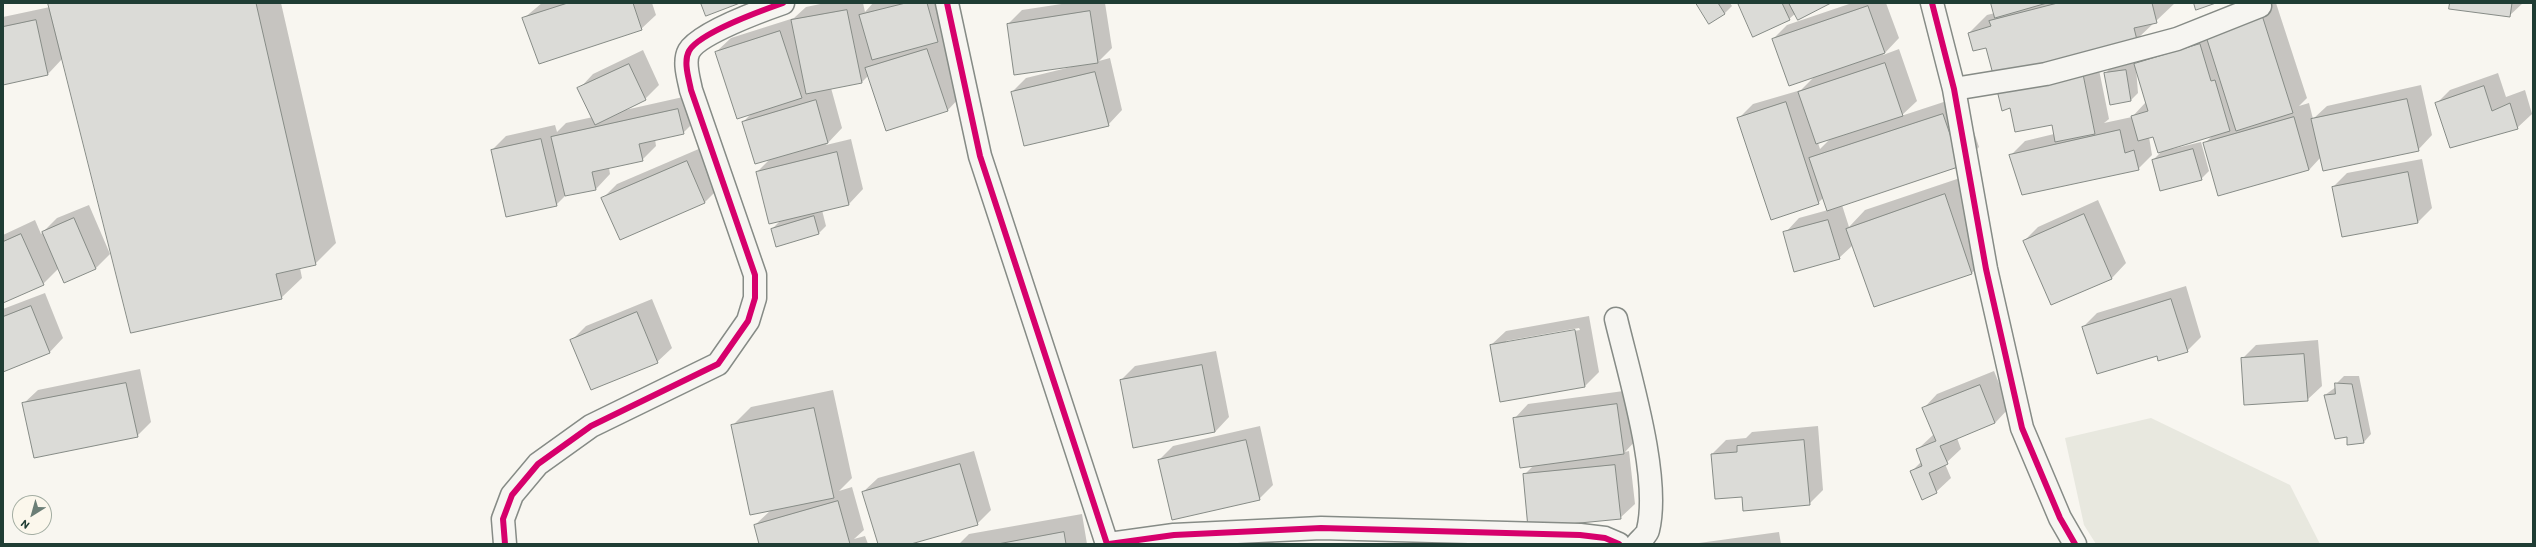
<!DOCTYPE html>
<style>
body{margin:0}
#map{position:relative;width:2536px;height:547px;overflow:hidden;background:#f8f6f0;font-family:Itim,sans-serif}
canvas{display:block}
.frame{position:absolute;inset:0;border:4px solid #1f3d34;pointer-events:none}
.north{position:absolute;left:12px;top:495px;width:40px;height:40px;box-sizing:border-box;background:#fbf7ec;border:1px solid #a3ada2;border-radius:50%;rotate:217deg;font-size:11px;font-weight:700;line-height:16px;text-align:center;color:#1f3d34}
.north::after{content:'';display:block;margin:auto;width:14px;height:18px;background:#6b7e76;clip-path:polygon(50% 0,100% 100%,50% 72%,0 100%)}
</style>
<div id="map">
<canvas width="2536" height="547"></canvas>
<div class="frame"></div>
<div class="north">N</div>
</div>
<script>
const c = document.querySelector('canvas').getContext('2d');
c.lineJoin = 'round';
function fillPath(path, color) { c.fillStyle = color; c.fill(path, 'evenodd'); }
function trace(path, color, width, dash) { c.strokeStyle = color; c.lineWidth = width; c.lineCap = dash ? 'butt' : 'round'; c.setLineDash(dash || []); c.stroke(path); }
fillPath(new Path2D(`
 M2151,418L2290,485L2320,544H2096L2084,525L2065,438Z`), '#e8e8df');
fillPath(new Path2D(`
 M49,3H281L336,243L315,264L300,268L302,278L281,298L63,58L48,74L3,84V17L50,7Z
 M542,3H652L656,15L641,29L524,18Z
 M825,3H863L865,12L873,3H945L952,27L942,36L961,96L947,111L869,75L862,82L831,88L842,128L826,145L851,139L863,189L849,204L822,210L826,226L819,233L772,229L781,220L757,172L770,159L743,122L752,113L716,52L731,38L794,18L806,7Z
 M1068,3H1105L1112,48L1099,61L1110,58L1122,110L1108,125L1012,92L1026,78L1071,67L1008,24L1022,10Z
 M1697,3H1730L1732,6L1724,14Z
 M1739,3H1829L1796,13L1789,19Z
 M1852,3H1886L1899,38L1883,55L1899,49L1917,101L1901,116L1962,96L1979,147L1961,166L1842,205L1849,227L1865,210L1963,177L1990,254L1972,273L1875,306L1853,245L1839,258L1785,233L1799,218L1828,210L1823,198L1818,203L1739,118L1753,104L1801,90L1814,77L1773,39L1787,25ZM1830,139L1820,149L1818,143Z
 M1992,3H2175L2137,39L2096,55L2109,119L2104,123L2132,117L2146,102L2136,68L2138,93L2131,100L2106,73L2113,65L2134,62V65L2149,50L2262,3H2276L2307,98L2299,106L2309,103L2313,119L2327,106L2421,85L2432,135L2418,150L2321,157L2309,170L2204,144L2213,135L2172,147V149L2201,142L2209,171L2201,179L2153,160L2163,150L2153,136L2149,137L2152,155L2138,169L2011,155L2025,141L2054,134L2052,123L2011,107L1987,47L1969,33L1987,15L1995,13Z
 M2451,3H2523L2509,16Z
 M643,50L659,85L645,99L625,110L692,95L697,119L683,133L655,139L656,146L642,160L609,168L610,174L596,189L566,195L556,205L492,150L506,136L555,125L557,132L566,123L593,117L579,89L593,74Z
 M2498,73L2506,97L2525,90L2532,114L2517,128L2436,104L2450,90Z
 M701,148L719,188L705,202L603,198L617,184Z
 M2422,159L2432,208L2418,222L2343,236L2333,187L2347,173Z
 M2098,200L2126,263L2112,278L2051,304L2024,241L2038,227Z
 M89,205L110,254L96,268H59L43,284L3,302V235L35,220L41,234L57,218Z
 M2186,286L2201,337L2187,351L2158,355L2083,327L2097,313Z
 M45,293L63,338L49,353L3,371V309Z
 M652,299L672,348L657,362L571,341L586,326Z
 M1589,316L1599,372L1585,386L1501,400L1491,345L1506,331ZM1579,328L1580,330L1506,343V341Z
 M2318,340L2322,386L2307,400L2242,359L2256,345Z
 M1216,351L1229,417L1215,432L1134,447L1121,380L1135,366Z
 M140,369L151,422L137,436L23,404L38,390Z
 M1994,371L2009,408L1995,423L1957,438L1961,449L1945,464L1951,478L1936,492L1911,472L1922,461L1917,450L1934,434L1923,409L1937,394Z
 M2344,376H2359L2371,434L2364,442L2348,436L2325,395L2336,387V384Z
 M833,390L852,478L839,491L852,487L864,530L854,539L865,536L868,544H760L755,525L771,510L732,426L751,407Z
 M1631,390L1638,438L1625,452L1629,451L1635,504L1620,518L1524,475L1534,465L1514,419L1528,404Z
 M1260,426L1273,485L1259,499L1159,460L1173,446Z
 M1818,426L1823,490L1809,504L1743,496L1712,454L1726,440L1746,438L1752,432Z
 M974,451L991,510L977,524L907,544H879L863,492L878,478Z
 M1082,514L1087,544H959L969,534Z
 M1269,531L1274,544H1235Z
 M1779,532L1781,544H1698L1699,543Z`), '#0003');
const building = new Path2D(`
 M48,3H256L316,265L276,274L282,299L131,333Z
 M568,3H633L642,30L539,64L522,18Z
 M701,3H740L706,16Z
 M906,3H927L938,42L872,60L859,15Z
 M1696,3H1718L1725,14L1709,24Z
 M1738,3H1782L1790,20L1753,37Z
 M1789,3H1831L1798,20Z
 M1991,3H2047L1995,18Z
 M2058,3H2152L2157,23L2134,28L2137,40L1994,78L1986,48L1973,51L1968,33L1991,26L1989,21Z
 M2194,3H2216L2196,10Z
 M2450,3H2512L2510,17L2449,9Z
 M1868,6L1885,53L1789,86L1772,39Z
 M847,10L862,83L806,94L791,20Z
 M1090,11L1098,63L1014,75L1007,24Z
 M2261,12L2293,113L2236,131L2204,30Z
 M36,20L48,75L3,85V27Z
 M780,31L802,98L737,119L715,52Z
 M2200,44L2211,81L2215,80L2230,131L2158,153L2153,137L2138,141L2131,116L2148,111L2134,64Z
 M927,49L948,111L886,131L865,68Z
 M1885,63L1903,116L1816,144L1798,92Z
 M629,64L646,100L595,125L577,88Z
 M2082,69L2095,134L2055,142L2052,125L2015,132L2010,108L2002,111L1996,86Z
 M2126,70L2131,101L2110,105L2104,73Z
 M1095,72L1109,126L1024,146L1011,92Z
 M2484,86L2492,111L2510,103L2518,129L2450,148L2435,103Z
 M2407,99L2419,151L2323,171L2311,119Z
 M816,100L828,143L755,164L742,122Z
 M1786,102L1819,204L1771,220L1737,118Z
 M678,109L684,134L639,144L643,161L592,172L596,190L565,196L551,137Z
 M1943,114L1961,166L1827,211L1809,158Z
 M2294,117L2309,170L2218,196L2203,143Z
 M2120,130L2125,153L2134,150L2139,170L2022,195L2009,155Z
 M541,139L557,206L506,217L491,150Z
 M2193,149L2202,180L2160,191L2152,160Z
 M837,152L849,205L769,224L756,172Z
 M687,161L705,203L620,240L601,198Z
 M2408,172L2418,223L2342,237L2332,187Z
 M1945,194L1972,274L1874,307L1846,229Z
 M2084,214L2112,279L2051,305L2023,241Z
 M814,216L819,234L776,247L771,229Z
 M74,218L96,269L64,283L42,232Z
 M1828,220L1840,259L1794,272L1783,232Z
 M21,234L44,285L3,303V242Z
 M2171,299L2188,352L2158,361L2157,356L2097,374L2082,327Z
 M31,306L50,353L3,372V317Z
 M637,312L658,363L591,390L570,340Z
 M1575,330L1585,387L1500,402L1490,345Z
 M2304,354L2308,401L2244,405L2241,358Z
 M1202,365L1215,432L1133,448L1120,380Z
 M126,383L138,437L34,458L22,403Z
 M2335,383L2352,384L2364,443L2347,445V437L2335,439L2324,395L2335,394Z
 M1980,385L1995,423L1940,446L1948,464L1929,473L1937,493L1922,500L1910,471L1922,466L1916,449L1936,441L1922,408Z
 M1617,404L1624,454L1520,468L1513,418Z
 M814,408L834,498L750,515L731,425Z
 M1246,440L1260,500L1172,520L1158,460Z
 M1804,440L1810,505L1743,511L1742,497L1715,499L1711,454L1737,452V446Z
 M960,464L978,525L911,544H878L862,492Z
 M1615,465L1621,519L1528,528L1523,474Z
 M838,501L850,544H759L754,525Z
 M1064,532L1066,544H998Z`);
fillPath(building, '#dbdbd7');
trace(building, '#868b86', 1);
const minor = new Path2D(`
 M947,3L980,156L1107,544
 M1932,3L1954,89L1986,269L2022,428L2060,518L2075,544
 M1954,89L2046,74L2177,39L2260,6
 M1616,319C1629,374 1661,477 1648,530C1647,535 1640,540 1637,544
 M505,544L503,519L512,495L538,464L591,426L718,364L748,321L755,298V275L691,90C689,79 683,62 689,51C699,33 763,10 783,3
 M1109,544L1174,535L1321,528L1580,535L1605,538L1619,544`);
trace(minor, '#868b86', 25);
trace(minor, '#f6f5f1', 22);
trace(new Path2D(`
 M947,3L980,156L1107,544
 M1932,3L1954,89L1986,269L2022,428L2060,518L2075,544
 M505,544L503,519L512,495L538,464L591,426L718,364L748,321L755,298V275L691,90C689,79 683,62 689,51C699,33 763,10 783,3
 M1109,544L1174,535L1321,528L1580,535L1605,538L1619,544`), '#d6006c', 6);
</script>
